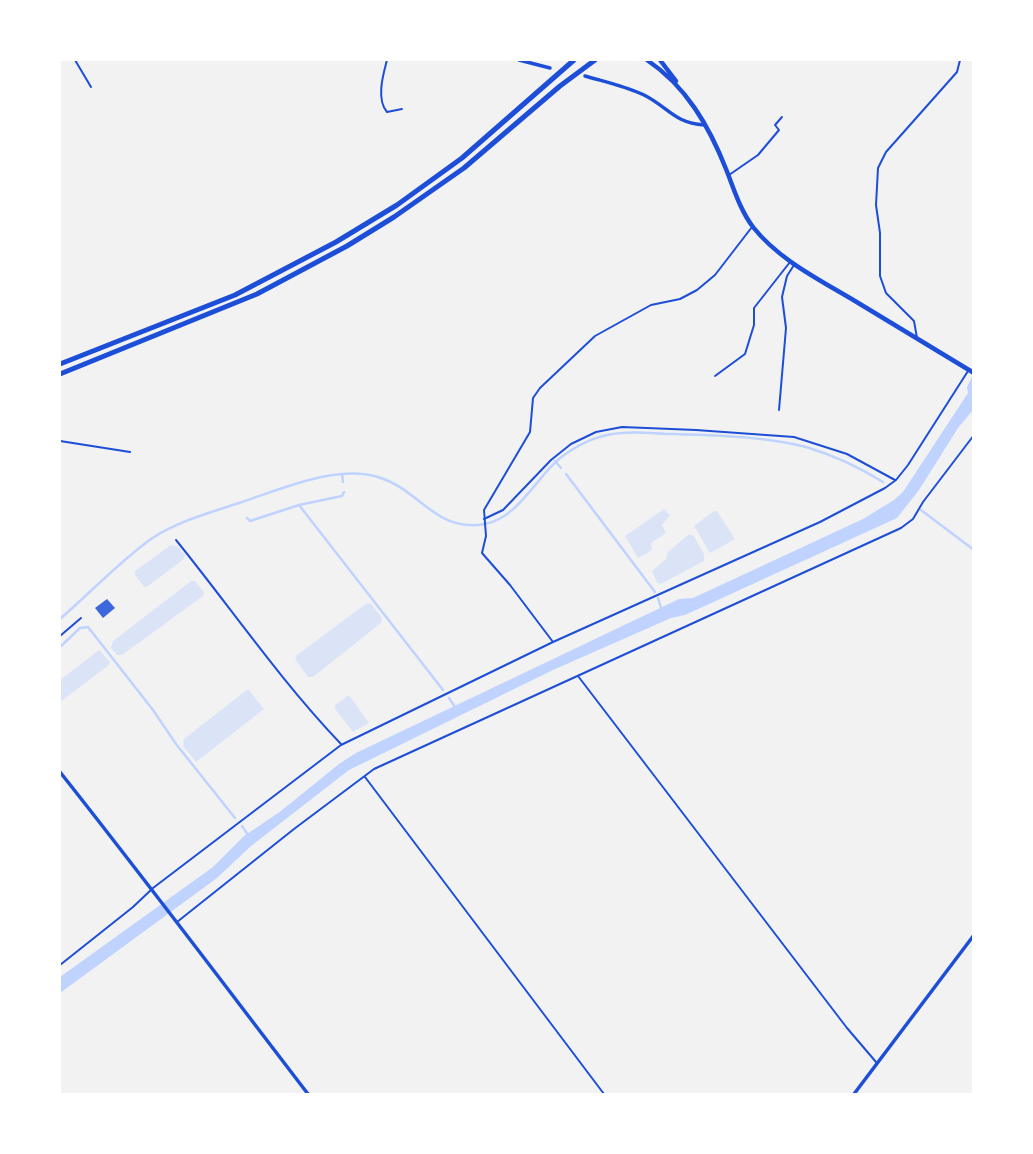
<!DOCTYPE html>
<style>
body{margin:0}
#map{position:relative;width:1033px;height:1154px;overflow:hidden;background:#f2f2f2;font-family:Spectral,serif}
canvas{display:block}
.frame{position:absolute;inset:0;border:61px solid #fff;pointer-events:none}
</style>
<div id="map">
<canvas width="1033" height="1154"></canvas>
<div class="frame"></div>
</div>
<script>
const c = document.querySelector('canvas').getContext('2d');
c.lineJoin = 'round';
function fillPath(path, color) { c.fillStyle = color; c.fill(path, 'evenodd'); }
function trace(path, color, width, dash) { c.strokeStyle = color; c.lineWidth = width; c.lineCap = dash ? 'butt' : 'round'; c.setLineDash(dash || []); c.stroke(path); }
fillPath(new Path2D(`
 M664,509L670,515L662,525L666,533L651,543L652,550L638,558L625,536Z
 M714,511H717L735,539L710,553L694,526Z
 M689,534L694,536L704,554V561L661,584L657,583L652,571L666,559L668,552Z
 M171,545L178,547L185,555L184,559L148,586L144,587L135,575V571Z
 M191,581H195L204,592L203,596L122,655H117L111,648L113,641Z
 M367,603L371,604L382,618L381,623L313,677H308L295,659L297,655Z
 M99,650L110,662L109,665L60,702V680Z
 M248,689L264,709L196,762L183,746L184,739Z
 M349,695L369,723L353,732L335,709V705Z`), '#dbe4f7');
fillPath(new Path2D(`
 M973,375V410L958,428L919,490L897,518L685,615L671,618L553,670L349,770L251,846L217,878L60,993V977L213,867L244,836L281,811L339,764L356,753L679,599L693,598L863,519L894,500L903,492L968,393L967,387Z`), '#bfd3fe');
trace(new Path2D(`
 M555,461L561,468
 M342,474L343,482
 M566,474L655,592
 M299,505L443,690
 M921,510L974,550
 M247,518L250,521L299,505L342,496L344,492
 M658,598L661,608
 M60,619C90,593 118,563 151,539C178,521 209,513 239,503C279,490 336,464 378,477C421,490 435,533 485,524C521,517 538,472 567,453C583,442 602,434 622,433C639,431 657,434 675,434C718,436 764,436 806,447C833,455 859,467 883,482
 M60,647L80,628L88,627L153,710L176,744L235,818
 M449,698L455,707
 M242,826L248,835`), '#bfd3fe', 2.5);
fillPath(new Path2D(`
 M107,599L115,608L103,618L95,608Z`), '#3d67dc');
trace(new Path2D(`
 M75,60L91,87
 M387,60C383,75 376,99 387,112L402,109
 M729,175L758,155L779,130L775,125L782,117
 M917,338L914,321L886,293L880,276V233L876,205L878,168L886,152L957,72L960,60
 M715,376L745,354L754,325V308L790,262
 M779,410L786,328L782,297L787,276L794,265
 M60,441L130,452
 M484,519L503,510L551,460L571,444L596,432L622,427L696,430L794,437L847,454L895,480
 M176,540C231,608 280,680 341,744
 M60,636L81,618
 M553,642L510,585L482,553L486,536L484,510L530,432L533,398L540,388L595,336L651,305L680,299L697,290L715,275L752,227
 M578,676L847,1028L876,1062
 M365,777L604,1094
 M177,922L294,829L374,769L901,528L913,519L923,502L974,435
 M60,965L133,907L153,888L341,745L553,642L820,522L885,488L896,480L908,465L968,371`), '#1d4ed8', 2);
trace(new Path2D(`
 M519,60L550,68
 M585,76C606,82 625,86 644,95C668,107 674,123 704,125
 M60,772C144,878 226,987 308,1094
 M854,1094L974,935`), '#1d4ed8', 3.5);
trace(new Path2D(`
 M647,60C686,86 709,126 726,169C734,189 740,210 753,227C779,260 820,280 855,301C895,325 934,349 974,373
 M660,60L676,81`), '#1d4ed8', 4.5);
trace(new Path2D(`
 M60,364L235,295L336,242L397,205L462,158L574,60
 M60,374L257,294L347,246L394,217L464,168L560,86L595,60`), '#1d4ed8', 5);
</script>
